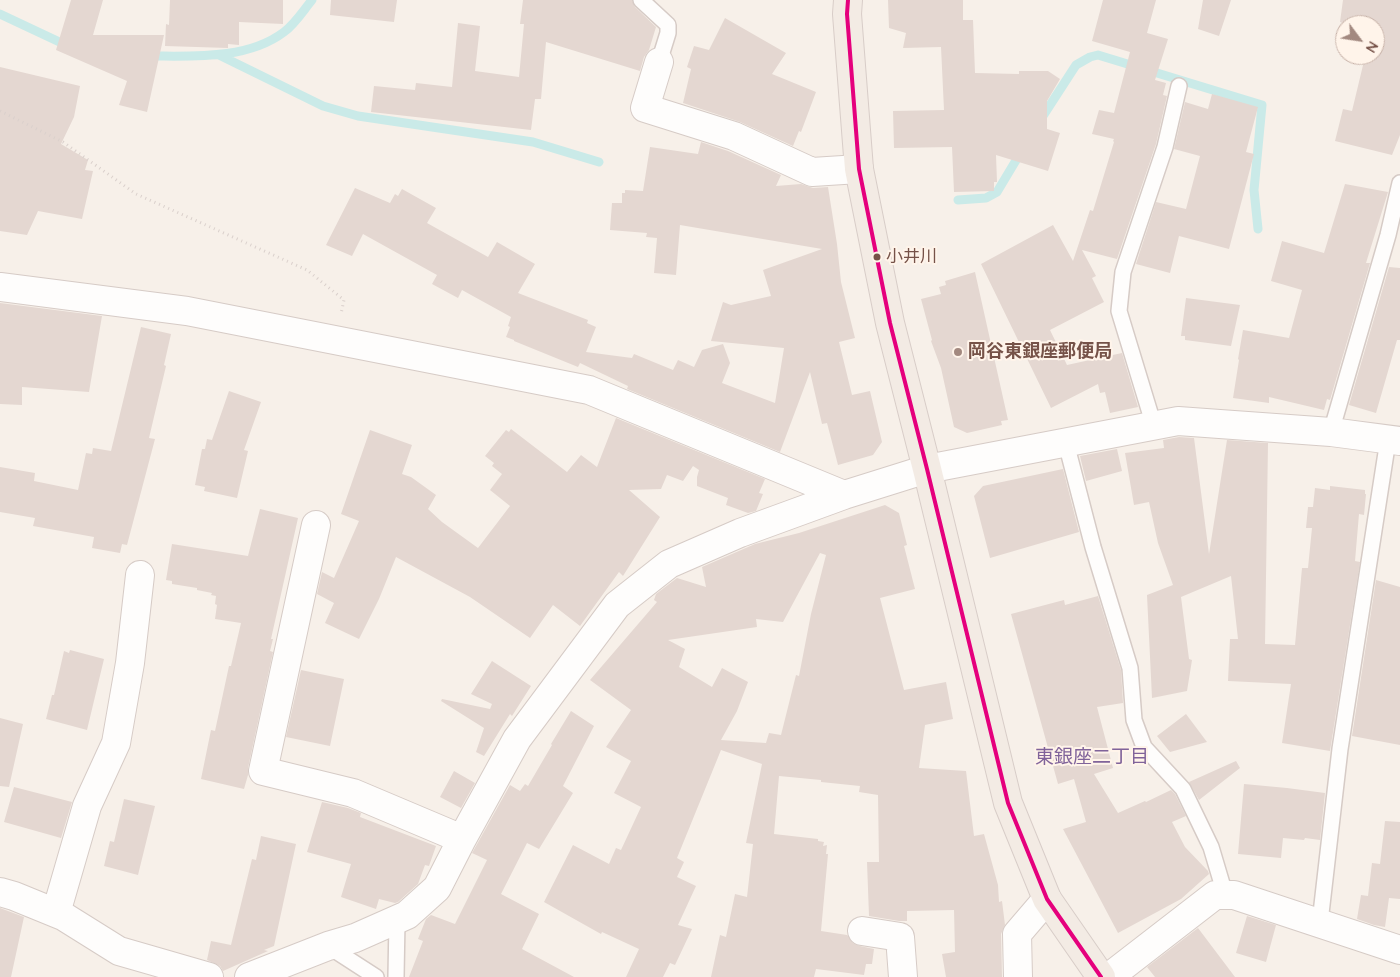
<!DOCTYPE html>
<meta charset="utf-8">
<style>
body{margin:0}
#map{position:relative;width:1400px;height:977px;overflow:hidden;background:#f7f0e9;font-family:Quicksand,sans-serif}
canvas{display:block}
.north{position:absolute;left:1335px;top:15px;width:50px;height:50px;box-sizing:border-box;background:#fff4ea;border:1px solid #c8b3a9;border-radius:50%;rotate:121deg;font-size:14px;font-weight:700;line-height:20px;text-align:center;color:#765248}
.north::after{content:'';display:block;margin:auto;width:18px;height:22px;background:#a38980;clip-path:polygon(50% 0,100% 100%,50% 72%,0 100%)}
</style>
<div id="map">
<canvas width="1400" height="977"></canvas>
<div class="north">N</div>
</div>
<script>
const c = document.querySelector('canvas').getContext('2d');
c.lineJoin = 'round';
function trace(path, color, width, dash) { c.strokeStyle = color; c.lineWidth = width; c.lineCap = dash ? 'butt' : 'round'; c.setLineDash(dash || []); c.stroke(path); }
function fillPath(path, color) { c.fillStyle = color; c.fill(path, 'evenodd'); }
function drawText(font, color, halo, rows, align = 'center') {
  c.font = font + ' Quicksand,"Noto Sans JP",sans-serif'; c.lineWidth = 4; c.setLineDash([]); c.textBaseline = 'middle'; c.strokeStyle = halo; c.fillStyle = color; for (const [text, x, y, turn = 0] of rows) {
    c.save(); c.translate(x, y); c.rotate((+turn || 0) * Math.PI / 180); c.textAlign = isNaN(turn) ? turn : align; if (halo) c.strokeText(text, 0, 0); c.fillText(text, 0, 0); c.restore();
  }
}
trace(new Path2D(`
 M0,14L68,46
 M219,55L323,106L358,116L533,142L599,162
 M149,56C193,56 247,60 284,32C295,24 303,11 312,0
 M1041,119L1076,65L1090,57L1098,55L1262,105L1254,190L1258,229
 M958,200L986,198L997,192L1021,152`), '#caeae8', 9);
fillPath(new Path2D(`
 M71,0H103L93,35H164L147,112L119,105L127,81L56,50Z
 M170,0H283V24L239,22V45L228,44V48L165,46L166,24L169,25Z
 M331,0H397L394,22L330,15Z
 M523,0H632L635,7L656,27L649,50L644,57L640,71L546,42L541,99H535L531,130L371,112L374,86L415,90L416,83L452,87L458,23L480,26L475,71L519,77L524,24H520Z
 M888,0H963V20H973L975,73L1019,74V71H1048L1060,79L1047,101V129L1060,133L1048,171L996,155L997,182H994V191L954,192L952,147L894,148L893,111L944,110L941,47L903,48L906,33L889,28Z
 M1103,0H1156L1147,33L1168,39L1155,80L1166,83L1163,95L1167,96L1156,144L1117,259L1082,250L1096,276L1092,278L1104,302L1050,330L1067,365L1122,353L1138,407L1110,413L1105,392L1100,393L1098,384L1051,408L981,264L1053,225L1073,261L1090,210L1093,211L1114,142L1113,141L1114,139L1092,134L1099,110L1114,113L1130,52L1092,41Z
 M1203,0H1231L1219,36L1198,29Z
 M1343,0H1400V135L1392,155L1335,141L1343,109L1352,111L1364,61L1357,59L1358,55H1375V25H1352L1340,22Z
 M725,18L786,53L772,74L816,92L801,132L799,131L793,146L740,122L683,103L691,69L687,67L694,46L709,50Z
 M0,67L80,86L74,117L61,144L88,160L85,170L93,171L82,219L38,211L27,235L0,231Z
 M1212,94L1258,107L1246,152L1254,154L1229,249L1179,236L1170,273L1136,264L1156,202L1186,209L1200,156L1174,149L1185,102L1208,109Z
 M701,142L728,151L781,175L776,186L801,184L813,188L828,187L837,244L841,282L855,338L839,342L852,395L870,391L882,442L873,455L838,465L827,423L822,424L810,372L780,452L627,389L628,386L580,363L578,367L514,341V340L506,337L510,327L508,326L511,317L462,290L458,298L432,284L437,275L363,234L352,256L326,245L355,188L390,203L395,194L398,196L402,189L436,208L427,223L488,257L497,242L535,264L518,293L588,320L587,323L596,327L586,352L632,358L634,354L673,370L678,360L694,367L702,350L723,344L730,363L722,383L775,403L784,348L711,341L723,302L731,305L771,296L763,270L822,249L680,225L676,275L654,273L657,238L646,237L647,233L610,230L612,203H622V193H625V190L643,191L650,147L698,154Z
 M1345,184L1388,192L1366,263H1370L1330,400L1327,399L1324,410L1269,397V403L1233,398L1239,360L1238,359L1243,330L1289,338L1302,290L1271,281L1282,241L1324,253Z
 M1389,267L1400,268V340H1397L1376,413L1349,405Z
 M975,272L1008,420L1001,421L1002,425L967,433L954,427L941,368L931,341L932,340L921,299L941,294L939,287L946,285L945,281Z
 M1186,298L1240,305L1231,346L1185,340V336H1181Z
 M0,303L102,316L89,392L22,387V405L0,404Z
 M141,327L171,334L164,365L166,366L149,438L155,439L127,545L122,544L120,553L92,548L94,537L33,526L35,518L0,512V467L35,473L34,481L78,490L86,453L92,454L93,448L111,451Z
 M229,391L261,402L244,450L248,451L237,498L204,491L205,487L195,485L202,449H205L207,439L212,440Z
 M616,418L765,479L759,493L763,494L756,511L748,513L726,505L728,498L697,486V477L699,470L693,466L683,481L667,475L661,489L629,490L660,517L623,576L619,572L580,626L553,605L530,638L470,597L396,557L379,599L359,639L325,623L334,603L317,594L322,572L334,578L359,521L341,514L370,430L412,445L402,474L411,477L436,495L428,509L442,522L478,548L510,506L490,490L502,474L492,466L494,463L485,456L506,430L509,432L511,429L567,472L581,455L597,467Z
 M1179,437L1194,438L1209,554L1227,440L1268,443L1265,644L1295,645L1302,568H1308L1312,528H1306L1308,507H1313L1315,488L1330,490V486L1365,490V494H1366L1364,515L1359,514L1355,561L1360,562L1330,751L1282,743L1291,684L1228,681L1230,639H1238L1231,576L1181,597L1189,659L1192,660L1187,691L1152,698L1147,595L1173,585L1158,543L1149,502L1134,505L1125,453L1164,448L1163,440Z
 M1117,449L1122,471L1086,481L1080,456Z
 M1063,469L1079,532L990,558L974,496L983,486Z
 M885,505L899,513L907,545L904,546L915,589L880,598L904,690L946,682L953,719L925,725L919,768L966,771L974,836L984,834L998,885L999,902L1002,901L1005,925L1001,934L1002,977H946L942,954L955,952L954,910L907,911V921H899L869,916L867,862H879L878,795L859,792L860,786L821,782V780L779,776L774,834L818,839V841L824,842L823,846L827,845L826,854H828L821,931L847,935L853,943L860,946L874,949L872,964H866L864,975L816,969L814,977H711L720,935L726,937L735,894L747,897L753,844L746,843L762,764L721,750L677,858L684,862L677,877L696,886L678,925L692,929L675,965L670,963L663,977H626L639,949L602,932L601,934L544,902L573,845L609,864L616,848L621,850L641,807L614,793L631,761L606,747L631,710L590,680L657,602L654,600L656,594L677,578L706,587L702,567L755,544L799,533ZM820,553L826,555L811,614L799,676L796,675L781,735L769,733L766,743L721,740L737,711L748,682L722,668L712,687L679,667L685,649L668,640L757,627L756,619L783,622Z
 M260,509L298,518L271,639H273L270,651L273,652L248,768V775L244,789L201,779L211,730L215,731L229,666H231L241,623L215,619L217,605L215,604L216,596L211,595L212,593L197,590V588L172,584V581L166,580L172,544L248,556Z
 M1376,580L1400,587V745L1352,736Z
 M1098,596L1121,670L1123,703L1097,707L1113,768L1094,774L1118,813L1145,801L1146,802L1171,790L1175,794L1186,816L1172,822L1185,847L1208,871L1209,874L1181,899L1118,933L1063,829L1086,822L1074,779L1058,784L1011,614L1064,600L1065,605Z
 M70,650L104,659L87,730L46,719L52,695H54L64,651L69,653Z
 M492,661L531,686L512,716L510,714L484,756L476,752L484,728L441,701L442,699L490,709L492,704L471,694Z
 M301,670L344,679L330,746L286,737Z
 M571,711L594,726L563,786L573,793L539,849L527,843L501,894L539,914L522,949L574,977H409L423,941L418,939L426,919L431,915L455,924L487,860L472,853L476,846L510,785L520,791L525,784L528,786L552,745L551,744Z
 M1186,714L1207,742L1170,752L1157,736Z
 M0,718L23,724L9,787L0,786Z
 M1236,761L1240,768L1199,800L1189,782Z
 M454,771L475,783L461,808L440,797Z
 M1244,784L1287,788L1325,793L1320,840L1305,838L1304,840L1283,838L1281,858L1238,854Z
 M14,787L72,802L61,838L4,822Z
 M124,799L155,806L138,875L104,866L110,841L114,842Z
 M322,802L348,808L361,813L360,817L436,846L429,866L425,865L418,884L398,902L395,903L379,899L376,909L341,897L351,864L307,852Z
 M1385,821L1400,822V899L1389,898L1385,927L1374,925L1357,919L1361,895L1368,896L1372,863L1380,864Z
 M261,836L296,844L274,946L264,950L268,951L223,971L220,966L207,960L211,941L231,945L252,859L256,860Z
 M0,908L24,917L11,977H0Z
 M1247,916L1276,925L1266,962L1236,953Z
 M1198,928L1235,977H1155L1147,967Z`), '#e4d7d1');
const lane = new Path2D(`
 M641,0L668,25V33L659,62
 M1154,426L1119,311L1123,272L1165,147L1179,86
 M1331,432L1388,235L1400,183
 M1066,443L1093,547L1130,668L1134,720L1144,747L1183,789L1211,847L1225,894
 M1320,922L1340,749L1388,440
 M328,946L376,977
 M396,977L397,920`);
const street = new Path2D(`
 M659,62L645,108L734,136L812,172L859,169
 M0,287L187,311L589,390L844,495
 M316,525L263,771L353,793L462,839
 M0,892L14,896L63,916L119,951L209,977
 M56,913L87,806L116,743L130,663L140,575
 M862,931L900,937L903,977
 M249,977L328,946L355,938L407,915L437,888L462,839L517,739L617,605L669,564L740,533L844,495L927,469L1178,421L1331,432L1400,441
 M1018,977L1017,934L1047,899
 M1109,977L1215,895H1234L1400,950`);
const primary = new Path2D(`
 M848,0L847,14L859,169L890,323L927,469L1008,803L1047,899L1101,977`);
trace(lane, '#d6cbc6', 18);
trace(street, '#d6cbc6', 30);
trace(primary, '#d8cdc8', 30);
trace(new Path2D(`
 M0,111L63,142L136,194L307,270L344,300L341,314`), '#dad0cc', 3, [1, 4]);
trace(lane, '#fefdfc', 15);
trace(street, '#fefdfc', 28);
trace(primary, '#f3ebe4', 28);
trace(new Path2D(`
 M848,0L847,14L859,169L890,323L927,469L1008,803L1047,899L1101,977`), '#e5007d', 4);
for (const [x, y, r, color] of [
 [877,257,4.5,"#765248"],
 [958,352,5,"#a38980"]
]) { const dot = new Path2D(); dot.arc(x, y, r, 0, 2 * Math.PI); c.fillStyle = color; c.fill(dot); trace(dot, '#fff4ea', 2); }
drawText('17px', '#765248', '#fff4ea', [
 ["小井川",886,257]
], 'left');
drawText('bold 18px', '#765248', '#fff4ea', [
 ["岡谷東銀座郵便局",968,352]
], 'left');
drawText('19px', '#80639a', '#fff4ea', [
 ["東銀座二丁目",1092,757]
]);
</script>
